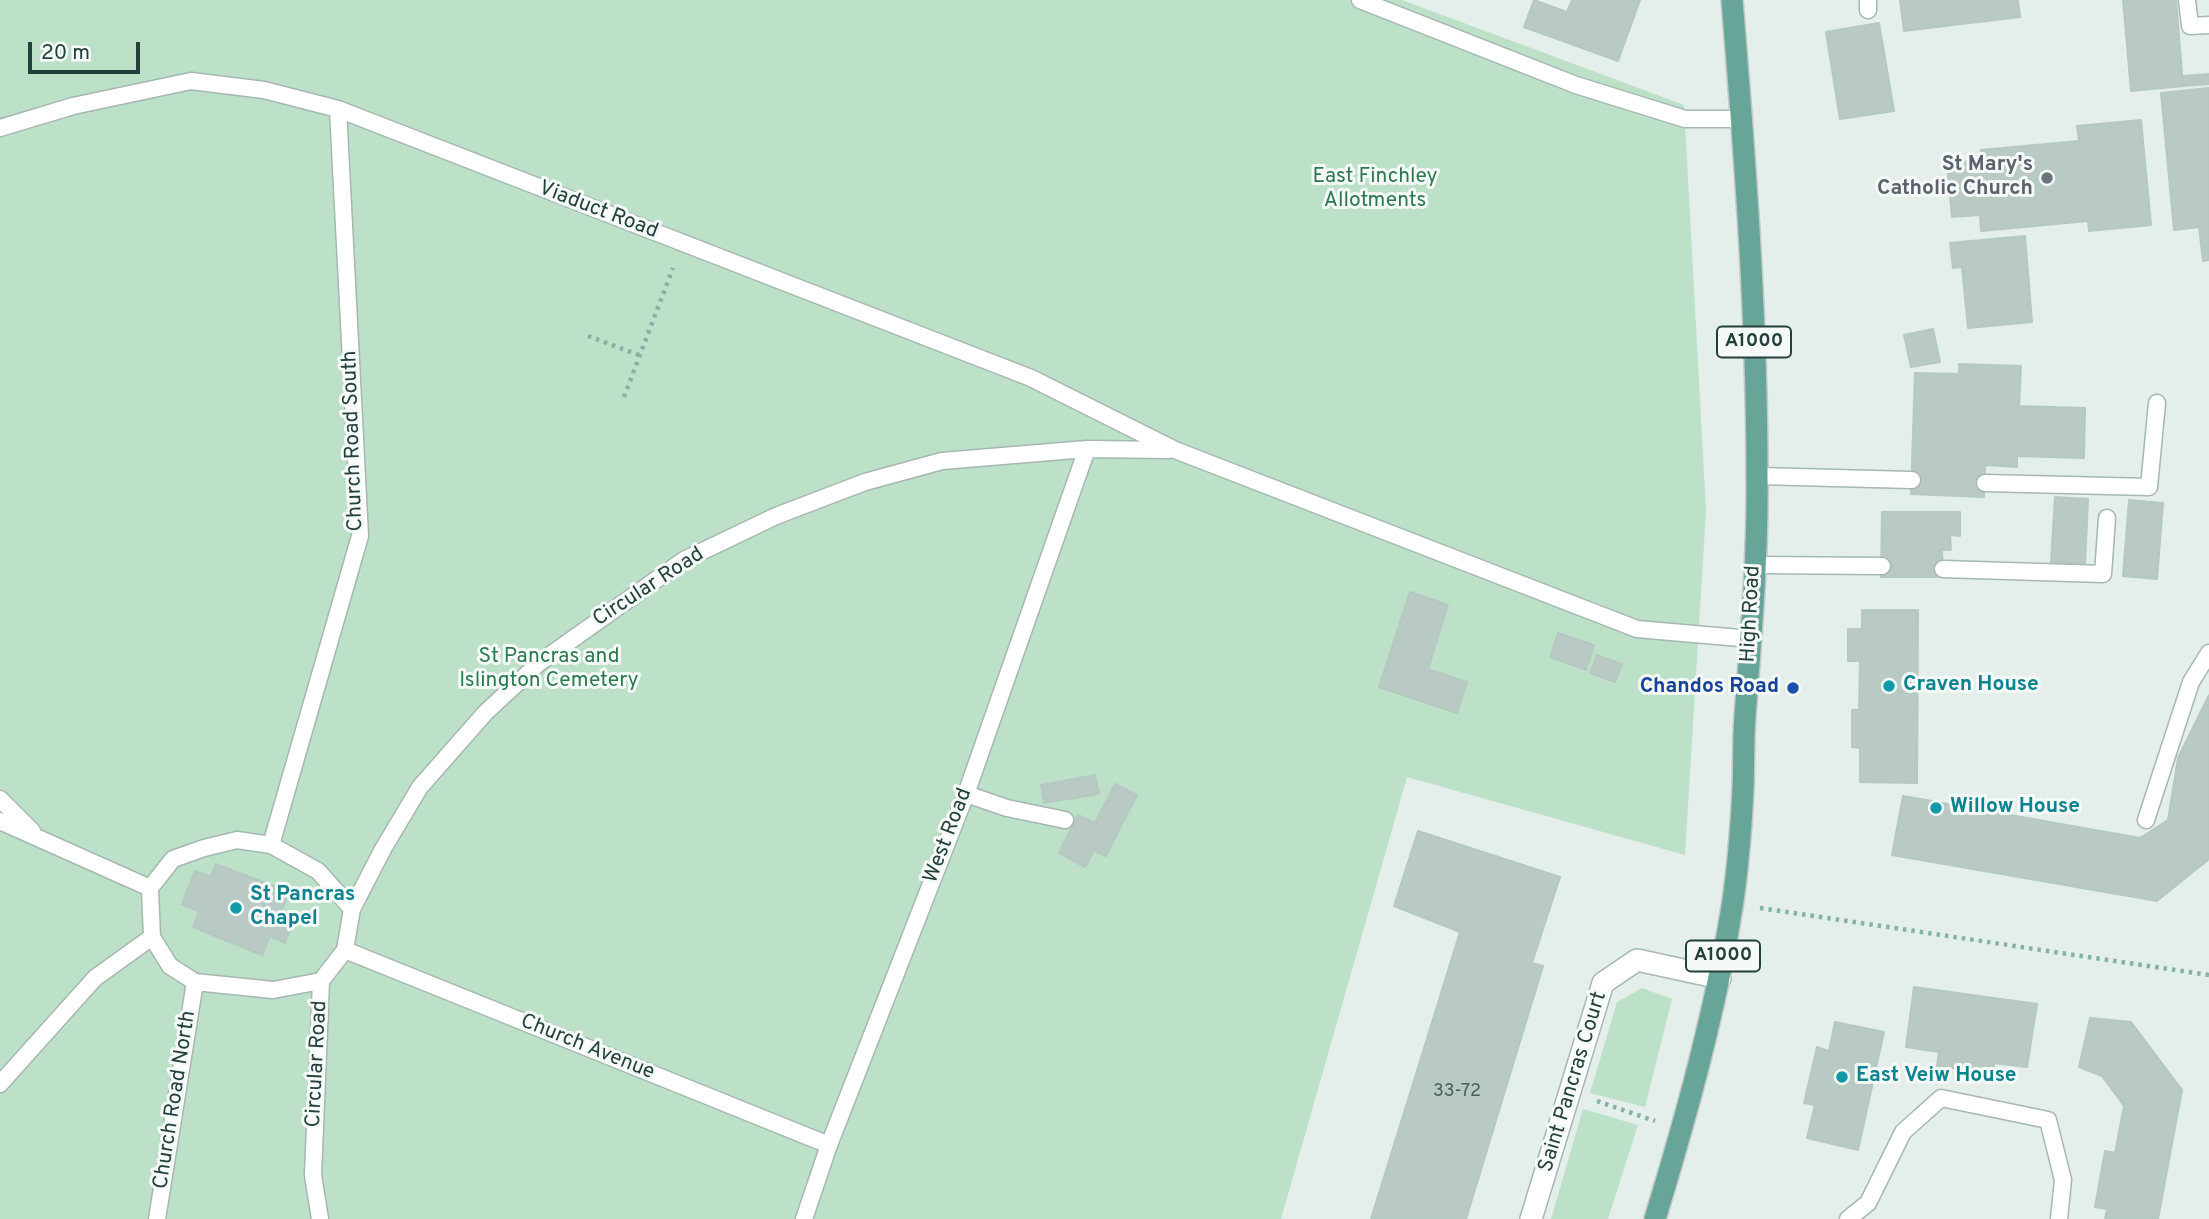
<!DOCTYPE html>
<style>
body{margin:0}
#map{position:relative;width:2209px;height:1219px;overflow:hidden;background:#e4eeea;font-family:Overpass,sans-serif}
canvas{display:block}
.scale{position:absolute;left:28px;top:42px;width:112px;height:32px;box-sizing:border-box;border:4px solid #23413a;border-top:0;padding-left:9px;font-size:21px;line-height:24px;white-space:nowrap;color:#23413a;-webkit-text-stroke:5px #f5faf8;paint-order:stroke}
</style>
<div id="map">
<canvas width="2209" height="1219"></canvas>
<div class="scale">20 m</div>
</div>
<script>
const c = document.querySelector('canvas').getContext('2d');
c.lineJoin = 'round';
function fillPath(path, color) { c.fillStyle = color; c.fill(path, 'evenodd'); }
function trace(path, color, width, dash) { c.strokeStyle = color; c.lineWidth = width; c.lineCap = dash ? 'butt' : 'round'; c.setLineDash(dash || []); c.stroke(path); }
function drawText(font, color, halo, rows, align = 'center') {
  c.font = font + ' Overpass,sans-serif'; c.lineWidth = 6; c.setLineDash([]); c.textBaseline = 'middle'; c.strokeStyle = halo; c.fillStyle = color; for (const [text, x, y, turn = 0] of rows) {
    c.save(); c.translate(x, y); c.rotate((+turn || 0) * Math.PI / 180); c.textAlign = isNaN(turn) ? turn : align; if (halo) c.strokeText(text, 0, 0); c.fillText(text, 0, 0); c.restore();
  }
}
fillPath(new Path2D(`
 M0,0H1402L1684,105L1706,511L1685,855L1407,777L1281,1219H0Z
 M1642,988L1672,999L1645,1107L1590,1093L1617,1002Z
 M1583,1109L1638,1125L1608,1219H1551Z`), '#bde0c8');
const building = new Path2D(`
 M1534,0L1567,12L1572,0H1640L1618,61L1524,27Z
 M1900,0H2018L2020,17L1904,31Z
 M2123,0H2176L2183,86L2131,91Z
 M1879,23L1894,111L1840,119L1826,32Z
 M2209,74V84L2183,86V76Z
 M2209,88V260L2203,261L2199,227L2174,230L2161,93Z
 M2141,120L2151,225L2089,231L2088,221L1981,231L1980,215L1952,217L1947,163L1981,160V150L2079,141L2077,126Z
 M2025,236L2032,322L1968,328L1962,267L1953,268L1950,243Z
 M1933,329L1940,362L1911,367L1904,335Z
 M1959,364L2021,366L2019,406L2085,408L2084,458L2017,456V467L1985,465L1984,497L1911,494L1915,373L1959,374Z
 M2055,497L2088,499L2085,564L2051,562Z
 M2129,500L2163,503L2157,579L2123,576Z
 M1882,512H1960V536L1950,535L1951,550H1942L1943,577H1881Z
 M1410,592L1448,605L1428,669L1467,682L1457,713L1379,687Z
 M1862,610H1918L1917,783L1860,782V748L1852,747V710H1859L1860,661H1848V629H1862Z
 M1558,633L1594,645L1586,670L1550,657Z
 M1597,655L1622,664L1615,682L1590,673Z
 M2209,695V859L2157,901L1892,855L1903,796L2140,838L2168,820L2178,758Z
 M1095,775L1099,794L1044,803L1041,785Z
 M1115,784L1137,795L1117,834L1095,823Z
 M1078,815L1117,834L1106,856L1067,837Z
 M1418,831L1560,877L1532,963L1543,966L1466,1219H1371L1460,932L1394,906Z
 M1067,837L1094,850L1085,867L1059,853Z
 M216,864L289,892L280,914L294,920L285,943L270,936L262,955L193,927L199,912L182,904L195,871L211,877Z
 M1914,987L2037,1004L2027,1067L1994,1063L1993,1074L1937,1066L1939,1052L1906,1047Z
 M2090,1018L2131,1022L2182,1090L2158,1219H2105L2107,1209L2095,1207L2105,1151L2115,1153L2124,1106L2102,1076L2079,1067Z
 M1835,1022L1884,1032L1858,1150L1807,1138L1815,1105L1804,1103L1817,1047L1829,1051Z`);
fillPath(building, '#b9c9c3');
trace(building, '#b6c8c2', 2);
const service = new Path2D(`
 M1360,0L1576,85L1685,119H1741
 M1868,0V10
 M2187,0L2190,26L2209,25
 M0,128L73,106L191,81L264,90L338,109L1031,378L1175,450L1637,629L1751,639
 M1758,476L1912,480
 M1985,483L2149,487L2157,403
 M1755,565L1882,566
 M1943,569L2103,574L2107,518
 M966,794L1007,808L1065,820
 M0,799L32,831
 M2146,820L2191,682L2209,653
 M0,821L150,888
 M271,845L360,536L338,109
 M345,950L829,1145
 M321,981L273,990L195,982L170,966L152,937L150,888L173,859L204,848L237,840L271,845L318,871L352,909
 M0,1084L95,978L152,937
 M157,1219L195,982
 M320,1219L313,1175L321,981L345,950L352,909L383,849L420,787L486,712L539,663L684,560L776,516L865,482L942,461L1087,449L1169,450
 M804,1219L829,1145L966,794L1087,449
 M1848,1219L1868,1203L1903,1132L1941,1098L2048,1120L2063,1180L2059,1219`);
const minor = new Path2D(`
 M1531,1219L1603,983L1637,960L1720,978`);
const primary = new Path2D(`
 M1655,1219C1686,1117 1715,1013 1732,907C1738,869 1741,829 1743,790C1744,766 1743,741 1745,716C1751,636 1758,556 1757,475C1757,317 1745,158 1732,0`);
trace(service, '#a6b7b2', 19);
trace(minor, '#a6b7b2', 24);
trace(primary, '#c1cac8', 24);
trace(new Path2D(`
 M588,336L639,355
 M624,397L673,268
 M1760,908L2209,975
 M1597,1101L1655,1121`), '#84b2a7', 4.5, [3.5, 5]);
trace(service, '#fff', 16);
trace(minor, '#fff', 21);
trace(primary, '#68a599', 21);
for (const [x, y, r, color] of [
 [2047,178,7,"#6b7280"],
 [1889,686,7,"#0f9aa8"],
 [1793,688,7,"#1a4fb4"],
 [1936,808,7,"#0f9aa8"],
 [236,908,7,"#0f9aa8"],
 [1842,1077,7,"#0f9aa8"]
]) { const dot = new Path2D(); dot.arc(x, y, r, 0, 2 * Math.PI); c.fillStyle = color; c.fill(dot); trace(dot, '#f5faf8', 2.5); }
drawText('18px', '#48635c', null, [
 ["33-72",1457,1092]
]);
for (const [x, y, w] of [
 [1754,342,74],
 [1723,956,74]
]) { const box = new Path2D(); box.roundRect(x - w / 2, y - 15.5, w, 31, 5); c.fillStyle = '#f5faf8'; c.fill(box); trace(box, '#23413a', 2); }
drawText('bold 19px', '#23413a', null, [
 ["A1000",1754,342],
 ["A1000",1723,956]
]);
drawText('bold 21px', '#5b616d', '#f5faf8', [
 ["St Mary's",2033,166],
 ["Catholic Church",2033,190]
], 'right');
drawText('21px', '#2b794e', '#f5faf8', [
 ["East Finchley",1375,178],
 ["Allotments",1375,202],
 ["St Pancras and",549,658],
 ["Islington Cemetery",549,682]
]);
drawText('21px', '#23413a', '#f5faf8', [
 ["Viaduct Road",598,211,21],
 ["Church Road South",354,441,-92],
 ["Circular Road",649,588,-33],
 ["High Road",1752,614,-87],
 ["West Road",949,836,-69],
 ["Church Avenue",587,1048,22],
 ["Circular Road",318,1064,-87],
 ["Saint Pancras Court",1574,1082,-73],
 ["Church Road North",176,1100,-81]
]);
drawText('bold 21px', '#0d838f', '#f5faf8', [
 ["Craven House",1903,686],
 ["Willow House",1950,808],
 ["St Pancras",250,896],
 ["Chapel",250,920],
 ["East Veiw House",1856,1077]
], 'left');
drawText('bold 21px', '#164399', '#f5faf8', [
 ["Chandos Road",1779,688]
], 'right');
</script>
